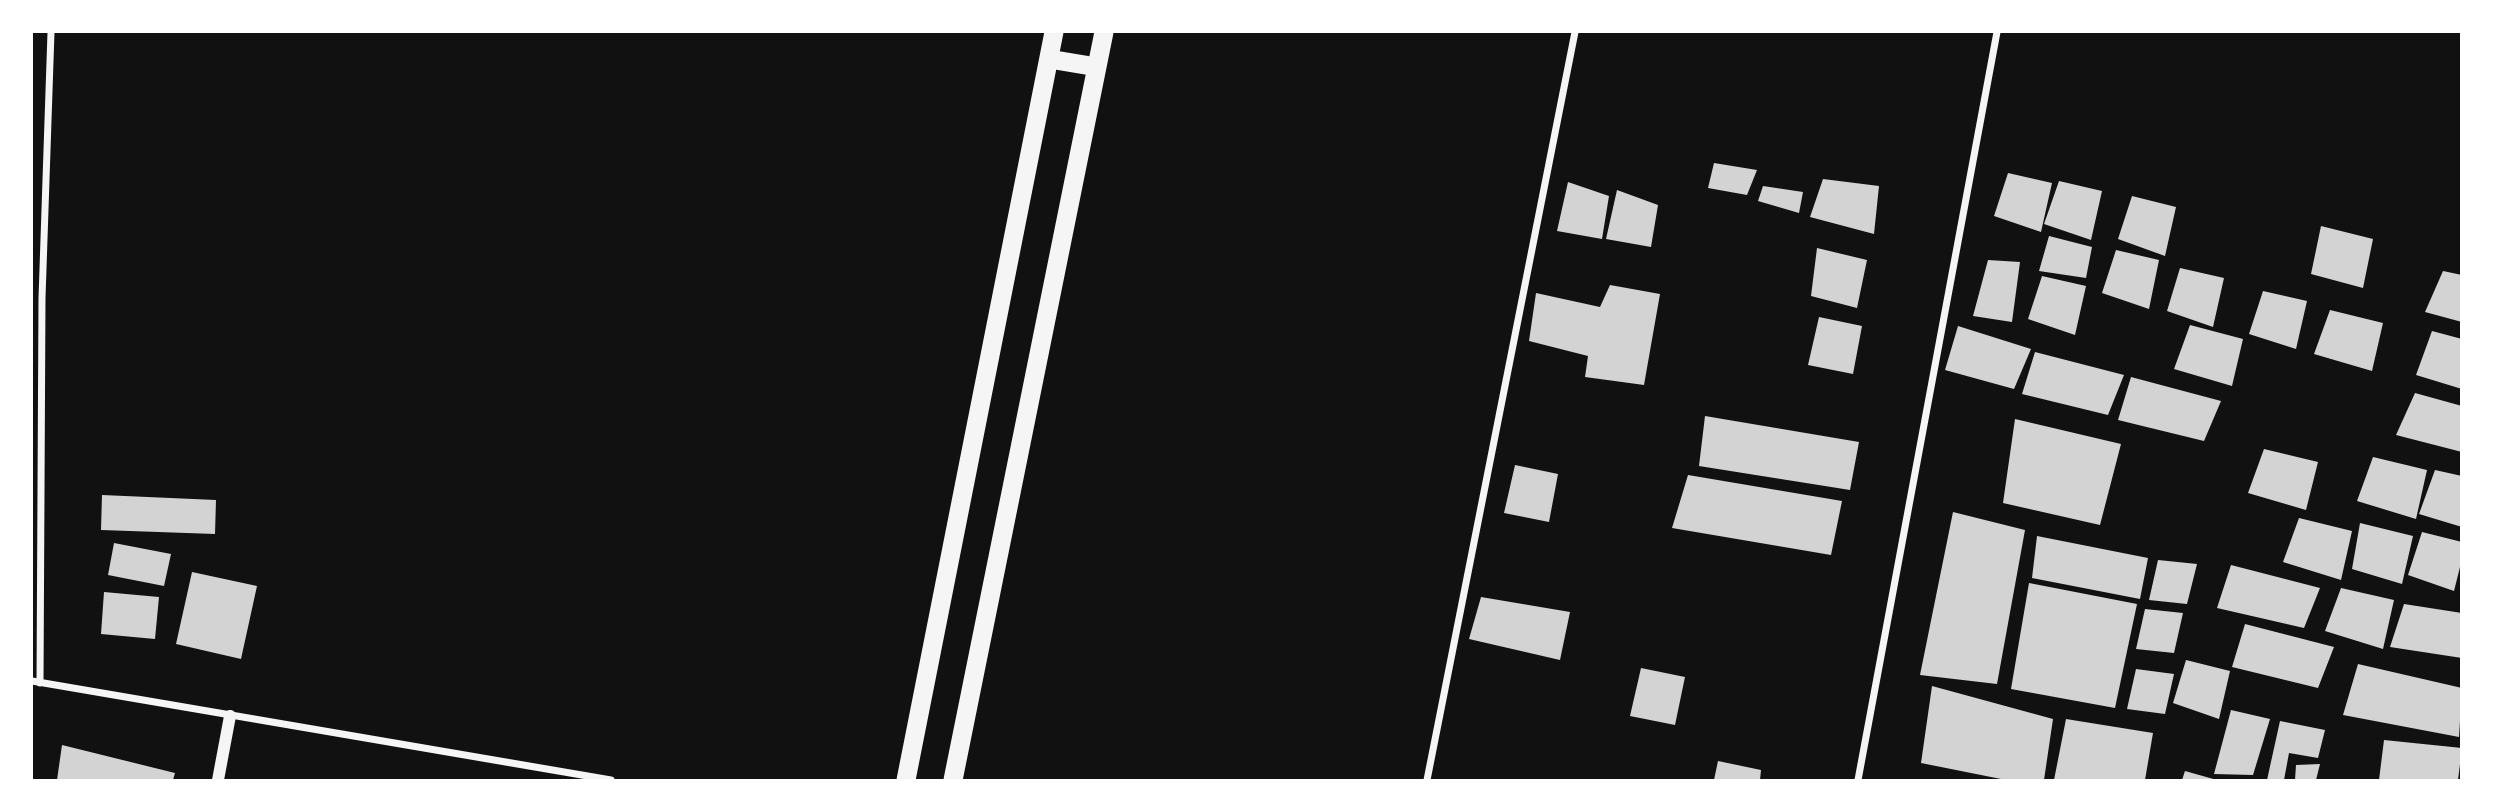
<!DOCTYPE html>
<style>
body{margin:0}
#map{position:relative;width:2493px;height:812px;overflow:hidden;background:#111;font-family:"Roboto Condensed",sans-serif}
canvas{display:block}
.frame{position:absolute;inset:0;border:33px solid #fff;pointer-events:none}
</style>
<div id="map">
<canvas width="2493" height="812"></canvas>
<div class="frame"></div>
</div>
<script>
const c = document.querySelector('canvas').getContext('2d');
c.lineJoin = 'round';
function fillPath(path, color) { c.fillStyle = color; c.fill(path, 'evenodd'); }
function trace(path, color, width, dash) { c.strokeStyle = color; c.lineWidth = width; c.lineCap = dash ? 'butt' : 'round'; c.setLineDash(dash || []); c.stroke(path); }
fillPath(new Path2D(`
 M1714,163L1757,170L1747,195L1708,188Z
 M2008,173L2052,183L2041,232L1994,216Z
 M1823,179L1879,186L1874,234L1810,217Z
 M2059,181L2102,191L2091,240L2044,224Z
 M1568,182L1609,196L1602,239L1557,231Z
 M1763,186L1803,192L1799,213L1758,201Z
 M1617,190L1658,205L1651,247L1606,239Z
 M2132,196L2176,207L2165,256L2118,239Z
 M2321,226L2373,239L2363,288L2311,274Z
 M2049,236L2092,247L2086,278L2039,271Z
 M1817,248L1867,260L1857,308L1811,296Z
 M2116,250L2159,260L2149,309L2102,293Z
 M1988,260L2020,262L2012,322L1973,316Z
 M2180,268L2224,278L2213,327L2167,311Z
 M2443,271L2462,275V322L2425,312Z
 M2042,276L2086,286L2075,335L2028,319Z
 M1610,285L1660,294L1644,385L1585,377L1588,356L1529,341L1536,293L1600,307Z
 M2263,291L2307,301L2296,349L2249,334Z
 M2330,310L2383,323L2372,371L2314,354Z
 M1819,317L1862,326L1853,374L1808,365Z
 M2190,325L2243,339L2232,386L2174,369Z
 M1958,326L2031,349L2014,389L1945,370Z
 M2432,331L2462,339V389L2416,375Z
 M2035,352L2124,375L2108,415L2022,394Z
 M2131,377L2221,401L2204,441L2118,420Z
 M2415,393L2462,406V452L2396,435Z
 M1705,416L1859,442L1850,490L1699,466Z
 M2015,419L2121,444L2100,525L2003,503Z
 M2264,449L2318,462L2306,510L2248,493Z
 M2373,457L2427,470L2416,519L2357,501Z
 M1515,465L1558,474L1549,522L1504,513Z
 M2435,470L2462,476V527L2419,514Z
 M1688,475L1842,501L1831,555L1672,528Z
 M102,495L216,500L215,534L101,530Z
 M1953,512L2025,530L1997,684L1920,675Z
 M2299,518L2352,531L2341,580L2283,562Z
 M2360,523L2413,536L2402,584L2352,569Z
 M2422,532L2462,542V559L2454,591L2408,575Z
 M2037,536L2148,558L2140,599L2032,578Z
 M114,543L171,554L164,586L108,575Z
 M2158,560L2197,564L2187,604L2149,600Z
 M2231,565L2320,588L2304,628L2217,608Z
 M192,572L257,586L241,659L176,644Z
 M2029,583L2137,604L2115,708L2011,689Z
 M2341,588L2394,600L2383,649L2325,631Z
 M104,592L159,597L155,639L101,634Z
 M1481,597L1570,612L1560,660L1469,639Z
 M2404,604L2462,613V658L2390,647Z
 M2145,609L2183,613L2174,653L2136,649Z
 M2245,624L2334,647L2318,688L2232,667Z
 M2186,660L2230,671L2219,719L2173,703Z
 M2358,664L2462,688L2459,737L2343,715Z
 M1641,668L1685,677L1675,725L1630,716Z
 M2136,669L2174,674L2165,714L2127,709Z
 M1932,686L2053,719L2044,780H2006L1921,763Z
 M2231,710L2270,719L2253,775L2214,774Z
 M2066,719L2153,733L2145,780H2054Z
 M2280,721L2325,730L2318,758L2289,753L2284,780H2267Z
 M2384,740L2462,748L2458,780H2379Z
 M62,745L175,773L173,780H57Z
 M1718,761L1761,770L1760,780H1714Z
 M2320,764L2316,780H2295L2296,765Z
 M2185,771L2217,780H2182Z`), '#d3d3d3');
trace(new Path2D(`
 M32,681L611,780
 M40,683L42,298L51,32
 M1427,780L1575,32
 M1858,780L1997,32`), '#f5f5f5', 7);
trace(new Path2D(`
 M218,780L230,716`), '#f5f5f5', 12);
trace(new Path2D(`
 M1049,59L1097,67
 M906,780L1054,32
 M953,780L1104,32`), '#f5f5f5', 19);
</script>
